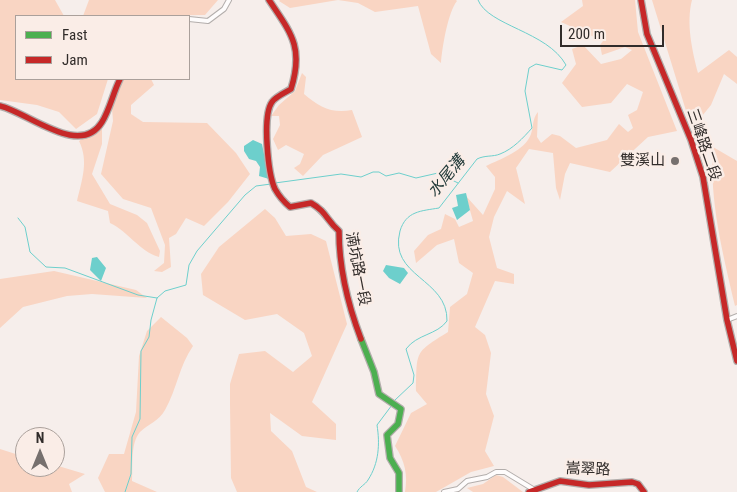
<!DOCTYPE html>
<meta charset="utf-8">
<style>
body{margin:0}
#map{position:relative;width:737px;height:492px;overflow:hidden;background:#f6eeeb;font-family:"Roboto Condensed",sans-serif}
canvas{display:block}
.legend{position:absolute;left:15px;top:15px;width:175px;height:65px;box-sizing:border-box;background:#faede7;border:1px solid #aaa09b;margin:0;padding:6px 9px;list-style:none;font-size:15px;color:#312c2a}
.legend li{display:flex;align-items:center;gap:10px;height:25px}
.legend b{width:25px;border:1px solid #aaa09b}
.north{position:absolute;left:15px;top:427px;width:50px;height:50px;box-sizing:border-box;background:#faede7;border:1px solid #aaa09b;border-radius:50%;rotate:0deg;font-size:14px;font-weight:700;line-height:20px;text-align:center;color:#312c2a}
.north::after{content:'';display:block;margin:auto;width:18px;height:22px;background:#76706e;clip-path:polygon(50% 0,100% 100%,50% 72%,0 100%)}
.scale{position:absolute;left:560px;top:25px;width:104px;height:22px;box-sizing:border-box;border:2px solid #312c2a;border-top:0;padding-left:6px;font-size:15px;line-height:18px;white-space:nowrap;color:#312c2a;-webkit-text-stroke:4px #faede7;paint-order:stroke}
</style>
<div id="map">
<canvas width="737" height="492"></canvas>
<ul class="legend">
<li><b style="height:6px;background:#4caf50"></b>Fast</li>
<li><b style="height:6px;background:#c62828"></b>Jam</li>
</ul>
<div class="north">N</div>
<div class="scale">200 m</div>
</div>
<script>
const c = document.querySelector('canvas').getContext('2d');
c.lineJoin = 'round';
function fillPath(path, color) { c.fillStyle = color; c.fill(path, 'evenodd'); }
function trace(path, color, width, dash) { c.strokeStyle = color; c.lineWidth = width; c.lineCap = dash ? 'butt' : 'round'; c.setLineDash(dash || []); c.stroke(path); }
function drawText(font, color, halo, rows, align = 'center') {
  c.font = font + ' "Roboto Condensed","Noto Sans TC",sans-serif'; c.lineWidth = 5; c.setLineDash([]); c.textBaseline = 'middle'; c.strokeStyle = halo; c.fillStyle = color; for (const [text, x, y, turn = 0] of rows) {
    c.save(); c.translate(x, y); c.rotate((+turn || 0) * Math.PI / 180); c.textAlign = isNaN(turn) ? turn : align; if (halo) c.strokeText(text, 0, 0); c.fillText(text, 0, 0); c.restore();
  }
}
fillPath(new Path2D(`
 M0,0H55L64,16H16V79H108L97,114L76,129L59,112L37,105L0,100Z
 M89,0H218L205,15L83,16Z
 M280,0H456L457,1C448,12 442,48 441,63L431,54L418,6L375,12L358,3L338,0L290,8L279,1Z
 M582,0H635L638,32L677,131L648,137L610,172L570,163L565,174L560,200L556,188L553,153L529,149L516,168L525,204L507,191L494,217L489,237L497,268L514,274V284L495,281L475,327L485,335L491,353L486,394L494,416L485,451L494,466L471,472L436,492H405C408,475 405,461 395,446L411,413L427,404L416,391C417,351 414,353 448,332L450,307L467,294L473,273L459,263L454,239L437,245L416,263L414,251L428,235L441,229L445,214L455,219L459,227L473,221L466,196L483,215L495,189V177L486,166C500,159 525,151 531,134C534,125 532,119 538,112L537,137L541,143L552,134L560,136L576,148L607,140L619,124L628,132L633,128L628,115L637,110L643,92L627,84L611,103L582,107L562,83L576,64L572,49L583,45L601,64L621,59L632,50L625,47L602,55L600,45L603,41L561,22L583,6Z
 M652,0H692C686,23 692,50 698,73L729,50L737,57V84L724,74L711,105L698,121L707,152L705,161L687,114Z
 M302,73L306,77L304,94C319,107 332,114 352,110L362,137L323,155L303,176L294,168L300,164L304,154L286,145L278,150L273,139L280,125L279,116H271L279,105L295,91Z
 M123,79H151L154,85L131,105V114L143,122L207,123L236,153L250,174L228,202L204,226L186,218L176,234L169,238L171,267L162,272L154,271L164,263L165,245L151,208L123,199L101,174L113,121L112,108Z
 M102,127V144L92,174L110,204L137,215L147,223L160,251L159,257C139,251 129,232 110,223L108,211L77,201C82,180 89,161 79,141Z
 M713,147L737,161V305L735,306C723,254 709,201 713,147Z
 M265,209L275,218L286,236L311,234L326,241L347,324L312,402L336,424V440L302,436L270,413L271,431L292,451L306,487L317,492H237L231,478L230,404V384L239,354L265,351L293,372L312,356L304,333L277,314L245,320L203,295L201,274L219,247Z
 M54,271L136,290L147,298L92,294L67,296L23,307L0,328V279Z
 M161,317L187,338L193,346C179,366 177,389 165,410C159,421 148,424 140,432C130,443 133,468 132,481L157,492H105L98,478L109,454H124L136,412L139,356L147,331Z
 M0,449L25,457V467L55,465L85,474L69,484L72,492H0Z
 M496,475L503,477L523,492H473L467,488L483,484Z`), '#f9d5c3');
fillPath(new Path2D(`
 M253,140L262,144L269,179L259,176L260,167L256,161L249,159L244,151V146Z
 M466,193L470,210L457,220L452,208L458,206L456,195Z
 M97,257L106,268L101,281L90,270L92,258Z
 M386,265L404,268L408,273L400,284L389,278L383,271Z`), '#6dcfcc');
trace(new Path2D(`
 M275,183L341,174L361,177L373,172H379L386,176L399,173L416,178L438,173L458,183
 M18,218L25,227L30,252L46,267L65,268L138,295L157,298
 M394,401L413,383L414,375L406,349C417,334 437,335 447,321C448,278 388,277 400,231C406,211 421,211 439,208L477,159C485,155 493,157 500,154C513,149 523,138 532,128L525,91L529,68L536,64L562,70L566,65C547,31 488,26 478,0
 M125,492L131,474L132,437L140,419L141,351L149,337L151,320L157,298L165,291L186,285L189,265L197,251L245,195L256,186L271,184
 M357,492C360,486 365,485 368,480C379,463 380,444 377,425L392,405`), '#6dcfcc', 1);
const street = new Path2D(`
 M189,19L208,21L224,9L229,0
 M727,320L737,316
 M444,492L458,489L467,481L487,477L496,472H505L533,489`);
const fast = new Path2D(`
 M361,339L374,372L379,394L401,409L398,424L387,435L390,458L399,473V492`);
const jam = new Path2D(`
 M269,0C291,33 304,47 291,89C286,92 275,97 272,102C262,116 268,174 275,189C279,196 284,202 290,207L311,203C327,212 326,220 339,231C339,268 348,305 361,339
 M641,0L647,34L691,140L703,177L727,320L737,361
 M0,106C29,113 80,158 102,122C110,109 113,93 120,79
 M529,492L560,481L589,485L632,482L638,484L644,492`);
trace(street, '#b3aeac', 6);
trace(fast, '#b3aeac', 8);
trace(jam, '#b3aeac', 8);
trace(street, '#fefcfc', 4);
trace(fast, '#4caf50', 5.5);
trace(jam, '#c62828', 5.5);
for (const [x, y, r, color] of [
 [675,161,5,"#76706e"]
]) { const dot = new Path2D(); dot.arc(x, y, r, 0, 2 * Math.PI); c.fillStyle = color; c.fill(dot); trace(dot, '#faede7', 2); }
drawText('15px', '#312c2a', '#faede7', [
 ["三峰路二段",703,145,71],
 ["湳坑路一段",357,269,79],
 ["嵩翠路",588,470,2]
]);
drawText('15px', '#312c2a', '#faede7', [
 ["雙溪山",665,161]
], 'right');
drawText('italic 16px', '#223a39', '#faede7', [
 ["水尾溝",447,177,-50]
]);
</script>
